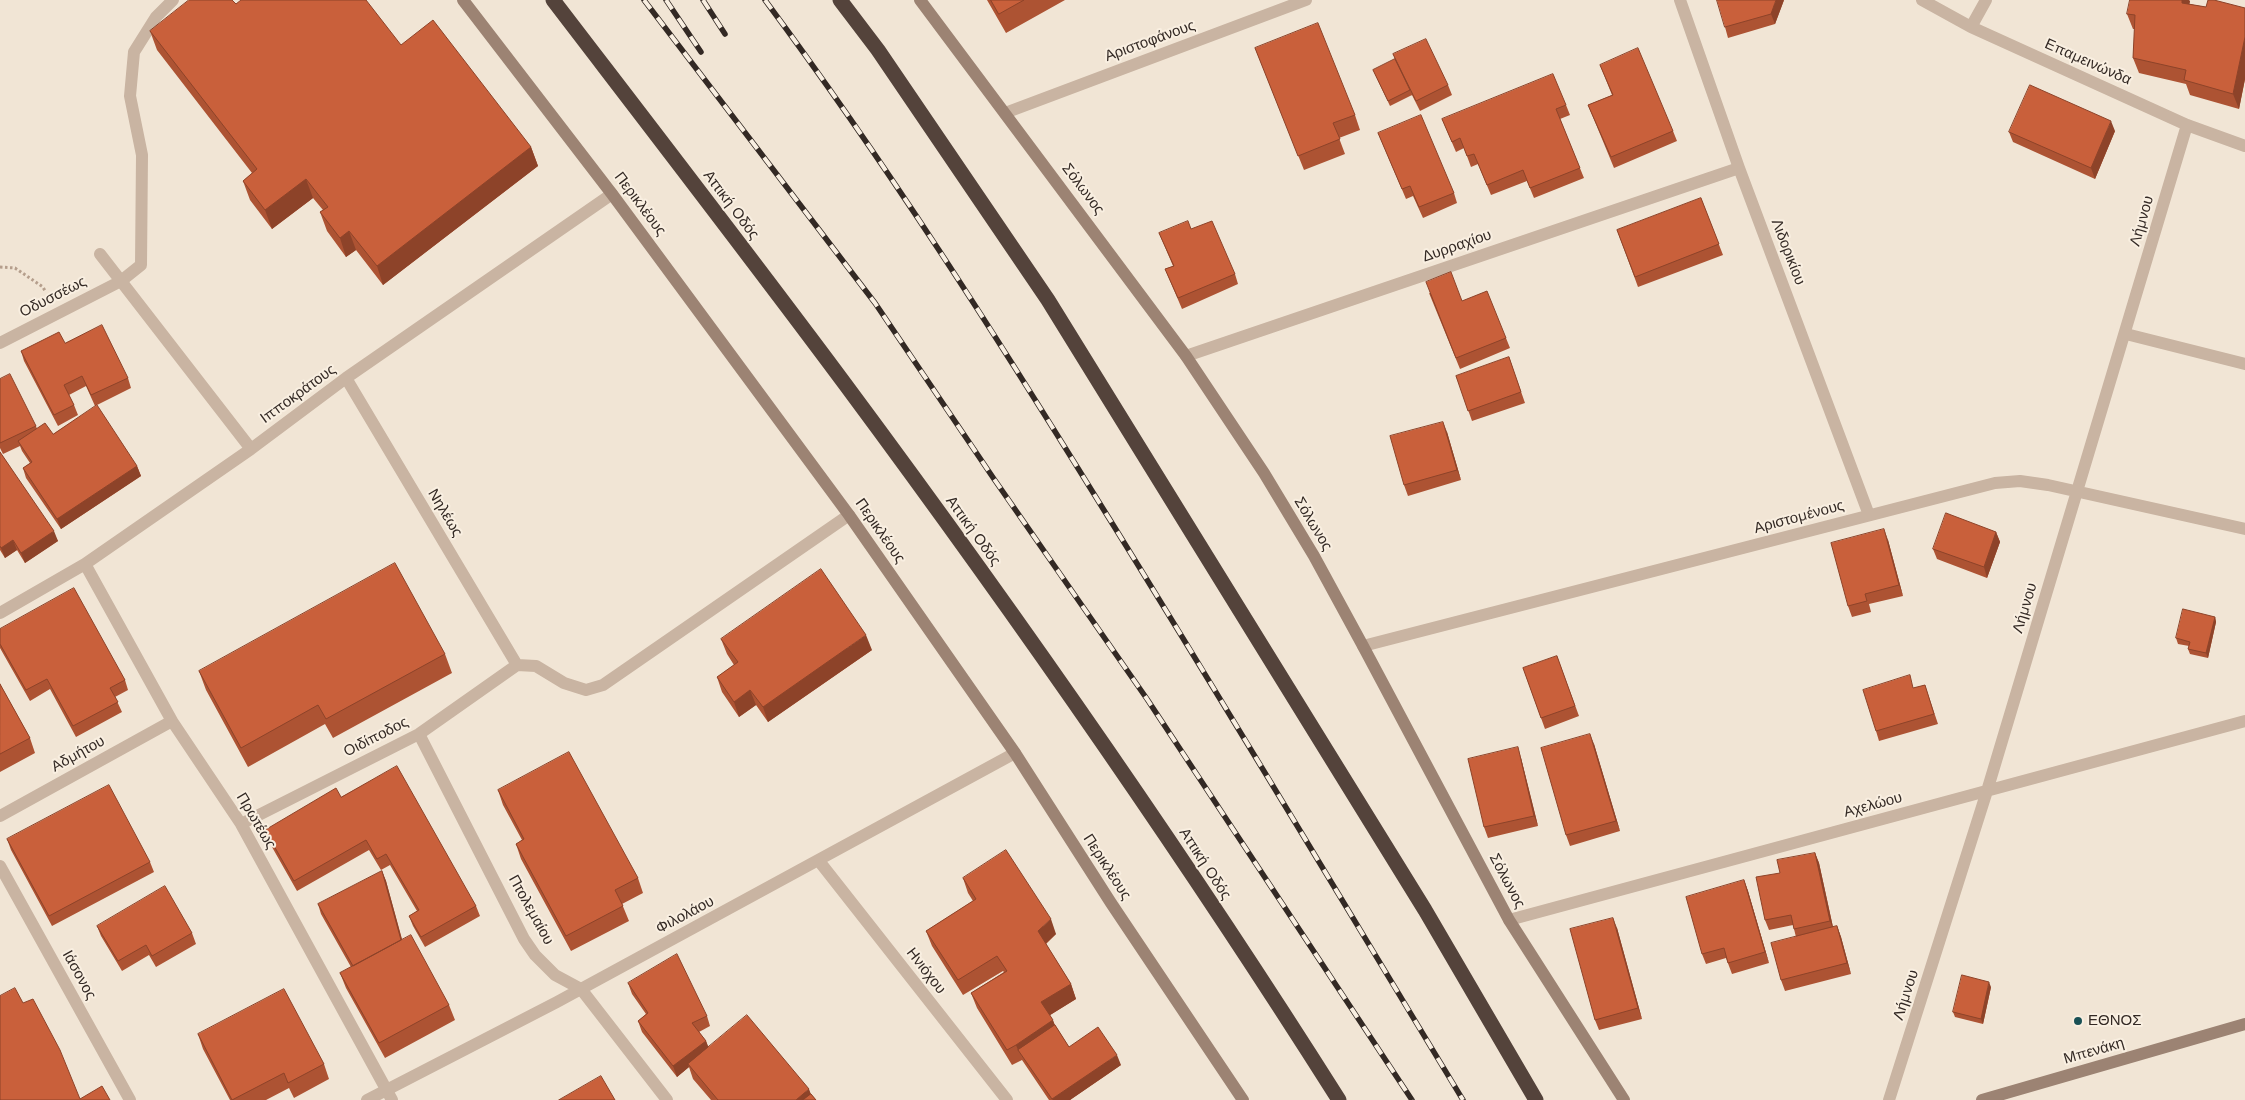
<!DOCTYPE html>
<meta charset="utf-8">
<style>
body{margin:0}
canvas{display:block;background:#f1e5d5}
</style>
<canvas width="2245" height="1100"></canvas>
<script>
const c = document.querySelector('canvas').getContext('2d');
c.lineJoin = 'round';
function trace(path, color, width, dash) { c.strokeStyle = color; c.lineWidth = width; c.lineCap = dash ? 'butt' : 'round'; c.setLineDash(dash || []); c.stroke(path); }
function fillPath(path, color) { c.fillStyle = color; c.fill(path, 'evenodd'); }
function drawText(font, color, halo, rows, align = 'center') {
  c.font = font + ' "Work Sans",sans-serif'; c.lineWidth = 4; c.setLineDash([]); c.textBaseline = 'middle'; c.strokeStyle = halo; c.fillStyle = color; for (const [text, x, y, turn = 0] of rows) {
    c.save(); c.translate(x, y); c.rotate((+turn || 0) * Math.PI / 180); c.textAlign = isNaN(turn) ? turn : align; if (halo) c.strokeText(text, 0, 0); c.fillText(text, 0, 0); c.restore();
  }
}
trace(new Path2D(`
 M0,267L15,268L43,287L45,291`), '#b59e8c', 3, [2.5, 2.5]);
trace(new Path2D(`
 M121,281L141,265L142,155L130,96L134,52L156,17L173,0`), '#c9b4a2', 12);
trace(new Path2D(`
 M1680,0L1739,168L1869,515
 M1922,0L1971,27L2187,125L2245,146
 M1971,27L1986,0
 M1005,113L1306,0
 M100,254L251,449
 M2126,334L2245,364
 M0,343L121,281
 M1186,356L1739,168
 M346,378L517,665
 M85,564L172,721L241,824L392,1100
 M0,613L85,564L251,449L346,378L612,194
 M1363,646L1995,483L2020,481L2048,485L2245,529
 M517,665L536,666L564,683L586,690L603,685L849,515
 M419,734L524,939L535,955L555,975L581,989L667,1100
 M0,816L172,721
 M241,824L419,734L517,665
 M819,861L1007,1100
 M0,866L130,1100
 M1509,920L2245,721
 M367,1100L557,1002L1015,753
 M1889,1100L1987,791L2187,125`), '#c9b4a2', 12);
trace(new Path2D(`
 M463,0L612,194L849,515L1015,753L1111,903L1243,1100
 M920,0L1186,356L1264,473L1314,556L1363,646L1509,920L1624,1100
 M1982,1100L2245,1024`), '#9c8373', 12);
trace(new Path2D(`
 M553,0C651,128 749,255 845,384C1018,617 1184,855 1339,1100
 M840,0L878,50L1048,300L1425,910L1536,1100`), '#54433b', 15);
const rail = new Path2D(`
 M644,0L875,303L994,479L1147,699L1412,1100
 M666,0L701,52
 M703,0L725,34
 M765,0C886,163 995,334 1102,507C1224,703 1343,902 1463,1100`);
trace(rail, '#332924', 5.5);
trace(rail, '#f9efe1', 4, [11]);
fillPath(new Path2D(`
 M987,0H1065L1006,33Z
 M1784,0L1775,24L1728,38L1725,27Z
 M2190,1L2189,4L2206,7L2245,8V79L2239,109L2190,95L2186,84L2139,73L2133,58L2135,29H2133L2127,14Z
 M236,4L401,45L531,147L538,166L383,285L356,250L346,257L327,231L320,212L323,210L313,198L272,229L250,200L243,181L252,173L157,50L150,31Z
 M1255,48L1355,115L1360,130L1339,138L1345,154L1304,170Z
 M1393,54L1448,85L1452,95L1420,111L1411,93L1412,95L1390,106L1373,70L1395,59Z
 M1600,65L1673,131L1677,141L1614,168L1588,105L1612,95Z
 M1566,105L1570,115L1560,119L1584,178L1534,198L1527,181L1491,195L1478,164L1471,167L1464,148L1456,152L1442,119Z
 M2115,131L2095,179L2013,142L2009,132Z
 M1378,133L1454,193L1457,203L1423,218L1413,196L1406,199Z
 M1701,198L1723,255L1638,287L1617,230Z
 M1191,229L1235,274L1238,284L1182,309L1165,269L1173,266L1159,233Z
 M1429,293L1462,301L1506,338L1510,348L1460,369Z
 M65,343L128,378L131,388L95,406L86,386L69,395L74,405L78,415L58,426L24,361L21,351Z
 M1509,357L1525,403L1472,421L1456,376Z
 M0,379L36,426L37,429L137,466L141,476L61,529L26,478L23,468L30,463L22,451L20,446L3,454L0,448Z
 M1447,432L1461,480L1408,496L1404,485Z
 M0,452L58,541L25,563L17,550L5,558L0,550Z
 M1996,532L2000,542L1987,578L1937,559L1933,549Z
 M1888,540L1903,596L1869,604L1871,612L1852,617L1848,606Z
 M2215,617L2216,622L2208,658L2190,654L2188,649L2189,646L2178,644L2176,638Z
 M0,629L125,680L128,690L115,697L122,712L76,737L50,689L30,701L0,648Z
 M721,639L872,650L768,722L756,705L739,717L722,692L717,677L734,665L727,654Z
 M445,654L452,673L333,738L325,724L248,767L206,690L199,671Z
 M1557,656L1579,716L1545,729L1523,668Z
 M0,684L30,738L35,753L0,772Z
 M1925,685L1938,724L1879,741L1876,731L1914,688Z
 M1594,744L1620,831L1570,846L1566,835Z
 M1521,758L1538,826L1488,838L1484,827Z
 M498,790L638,878L643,893L622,904L629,921L571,951L521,859L516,844L522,840L503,805Z
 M341,797L476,906L480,916L425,947L413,926L409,916L417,911L390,865L381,870L369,850L297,891L268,840L265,830Z
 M7,839L150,862L154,872L52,926L11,850Z
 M1815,853L1819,863L1833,927L1837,926L1841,937L1851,974L1785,991L1781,980L1796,937L1793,925L1769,930L1765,920L1780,873Z
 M382,871L386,881L402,939L449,1005L455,1020L385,1058L346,988L340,973L351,967L321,914L318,904Z
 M963,878L1056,934L1046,944L1071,984L1076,999L1050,1015L1055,1025L1069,1047L1121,1065L1070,1100H1049L1022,1060L1012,1065L977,1008L971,993L1004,972L1003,971L963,995L932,946L926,931L973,901L968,893Z
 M1744,880L1748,891L1769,963L1732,974L1726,958L1706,964L1702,954Z
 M97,926L192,933L196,944L156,967L149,955L122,971L101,936Z
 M1617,928L1642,1019L1599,1030L1595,1020Z
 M628,983L707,1016L710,1026L699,1032L706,1041L708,1047L811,1094L816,1100H711L693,1079L689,1067L677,1077L642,1032L638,1021L646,1014L632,994Z
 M1991,987L1983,1024L1955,1017L1953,1012Z
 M198,1034L324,1064L329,1079L294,1098L289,1088L266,1100H230L203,1049Z`), '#ad5333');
fillPath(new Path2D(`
 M1776,0H1784L1775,24L1771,14Z
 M2182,0H2189L2190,1L2187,18L2182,3Z
 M2245,37V79L2239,109L2233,94Z
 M2111,121L2115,131L2095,179L2091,168Z
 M531,147L538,166L383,285L377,266Z
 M306,179L313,198L272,229L265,210Z
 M349,231L356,250L346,257L340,238Z
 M1443,422L1447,432L1461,480L1457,470Z
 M137,466L141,476L61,529L57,519Z
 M1884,529L1888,540L1903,596L1899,585Z
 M54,531L58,541L25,563L21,553Z
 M1996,532L2000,542L1987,578L1984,567Z
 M13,540L17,550L5,558L1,548Z
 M2215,617L2216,622L2208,658L2206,653Z
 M866,635L872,650L768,722L763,707Z
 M750,690L756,705L739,717L734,702Z
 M1590,734L1594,744L1620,831L1616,821Z
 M1518,747L1521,758L1538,826L1534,816Z
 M1815,853L1819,863L1834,932L1830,921Z
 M382,871L386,881L406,955L402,945Z
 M1744,880L1748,891L1769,963L1765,952Z
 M1613,918L1617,928L1642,1019L1638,1008Z
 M1051,919L1056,934L1043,946L1038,931Z
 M1837,926L1841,937L1851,974L1847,963Z
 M1989,982L1991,987L1983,1024L1981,1019Z
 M1071,984L1076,999L1047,1017L1041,1002Z
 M1053,1020L1058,1035L1018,1050L1016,1045Z
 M706,1041L710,1051L688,1064L689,1067L677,1077L673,1066Z
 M1117,1055L1121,1065L1070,1100H1053L1052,1099Z
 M809,1089L813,1100H796Z`), '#8d4329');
const building = new Path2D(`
 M189,0H232L236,4L241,0H366L401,45L433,20L531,147L377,266L349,231L340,238L320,212L328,207L306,179L265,210L243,181L257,169L150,31Z
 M991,0H1024L999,14Z
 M1717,0H1776L1771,14L1725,27Z
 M2130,0H2182V3L2206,7L2208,0H2214L2245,8V37L2233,94L2184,80L2186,70L2133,58L2135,15L2127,14Z
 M1318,23L1355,115L1333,123L1340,139L1298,156L1255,48Z
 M1426,39L1448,85L1416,101L1393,54Z
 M1638,48L1673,131L1611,157L1588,105L1613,95L1600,65Z
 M1395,59L1410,90L1388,101L1373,70Z
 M1553,74L1566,105L1556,109L1580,168L1530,188L1523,170L1487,185L1474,154L1467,156L1460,138L1452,142L1442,119Z
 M2030,85L2111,121L2091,168L2009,132Z
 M1421,115L1454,193L1419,207L1410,186L1402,189L1378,133Z
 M1701,198L1719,244L1635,277L1617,230Z
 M1188,221L1191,229L1212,221L1235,274L1178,298L1165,269L1174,266L1159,233Z
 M1451,272L1462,301L1487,291L1506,338L1456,358L1426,282Z
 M102,325L128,378L91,395L82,376L64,385L74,405L54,415L21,351L59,332L65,343Z
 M1509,357L1521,392L1468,411L1456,376Z
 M10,374L36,426L0,443V379Z
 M97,405L137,466L57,519L23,468L32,462L18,441L45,423L53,434Z
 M1443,422L1457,470L1404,485L1390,436Z
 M0,452L54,531L21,553L13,540L1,548L0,546Z
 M1946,513L1996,532L1984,567L1933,549Z
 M1884,529L1899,585L1865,594L1867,601L1848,606L1831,543Z
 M395,563L445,654L326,719L318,705L241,748L199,671Z
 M821,569L866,635L763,707L750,690L734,702L717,677L738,662L721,639Z
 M74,588L125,680L110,688L118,702L73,726L47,679L26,690L0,644V629Z
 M2183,609L2215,617L2206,653L2188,649L2190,642L2176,638Z
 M1557,656L1575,706L1541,718L1523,668Z
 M1910,675L1913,688L1925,685L1934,714L1876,731L1863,690Z
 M0,684L30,738L0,754Z
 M1590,734L1616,821L1566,835L1541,748Z
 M1518,747L1534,816L1484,827L1468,759Z
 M569,752L638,878L615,890L623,906L566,936L516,844L524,839L498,790Z
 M397,766L476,906L421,937L409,916L419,910L386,854L377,859L366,840L294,881L265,830L336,788L341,797Z
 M109,785L150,862L49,916L7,839Z
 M1006,850L1051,919L1038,931L1071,984L1041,1002L1053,1020L1016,1045L1007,1050L971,993L1007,971L997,956L958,980L926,931L976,899L963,878Z
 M1815,853L1830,921L1794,929L1791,915L1765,920L1756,877L1780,873L1777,860Z
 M382,871L401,940L353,966L318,904Z
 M1744,880L1765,952L1728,963L1724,948L1702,954L1686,897Z
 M165,886L192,933L152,956L146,945L118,961L97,926Z
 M1613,918L1638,1008L1595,1020L1570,929Z
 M1837,926L1847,963L1781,980L1771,943Z
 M411,935L449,1005L379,1043L340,973Z
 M677,954L707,1016L692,1023L706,1041L673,1066L638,1021L648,1013L628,983Z
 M1962,975L1989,982L1981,1019L1953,1012Z
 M15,988L23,1003L33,999L60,1050L80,1099L102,1086L110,1100H0V996Z
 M284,989L324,1064L288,1083L284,1073L232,1100L198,1034Z
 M747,1015L809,1089L796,1100H718L688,1064Z
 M1055,1025L1069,1047L1098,1027L1117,1055L1052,1099L1018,1050Z
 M601,1076L615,1100H559Z
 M811,1094L816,1100H803Z`);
fillPath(building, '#c9603b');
trace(building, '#8d4329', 1);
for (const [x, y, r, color] of [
 [2078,1021,5,"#195055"]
]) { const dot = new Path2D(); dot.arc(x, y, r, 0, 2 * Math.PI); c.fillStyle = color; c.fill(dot); trace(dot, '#f9efe1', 2); }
drawText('15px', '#332924', '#f9efe1', [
 ["Αριστοφάνους",1150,41,-20],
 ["Επαμεινώνδα",2088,62,24],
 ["Σόλωνος",1083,189,53],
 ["Περικλέους",640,204,53],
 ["Αττική Οδός",731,205,53],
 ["Λήμνου",2142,221,-74],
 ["Δυρραχίου",1457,246,-19],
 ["Λιδορικίου",1788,252,69],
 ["Οδυσσέως",53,297,-27],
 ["Ιπποκράτους",298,394,-36],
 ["Νηλέως",445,513,59],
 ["Αριστομένους",1799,517,-15],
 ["Σόλωνος",1313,524,59],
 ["Περικλέους",880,531,55],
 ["Αττική Οδός",973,531,54],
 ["Λήμνου",2025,608,-73],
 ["Οιδίποδος",376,737,-27],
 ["Αδμήτου",78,754,-29],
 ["Αχελώου",1873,805,-15],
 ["Πρωτέως",256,821,59],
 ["Αττική Οδός",1205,864,57],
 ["Περικλέους",1107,867,57],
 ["Σόλωνος",1507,881,62],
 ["Πτολεμαίου",531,910,61],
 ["Φιλολάου",685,915,-28],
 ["Ηνιόχου",926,971,52],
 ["Ιάσονος",79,975,61],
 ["Λήμνου",1906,995,-72],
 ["Μπενάκη",2094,1051,-16]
]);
drawText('15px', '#332924', '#f9efe1', [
 ["ΕΘΝΟΣ",2088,1021]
], 'left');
</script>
